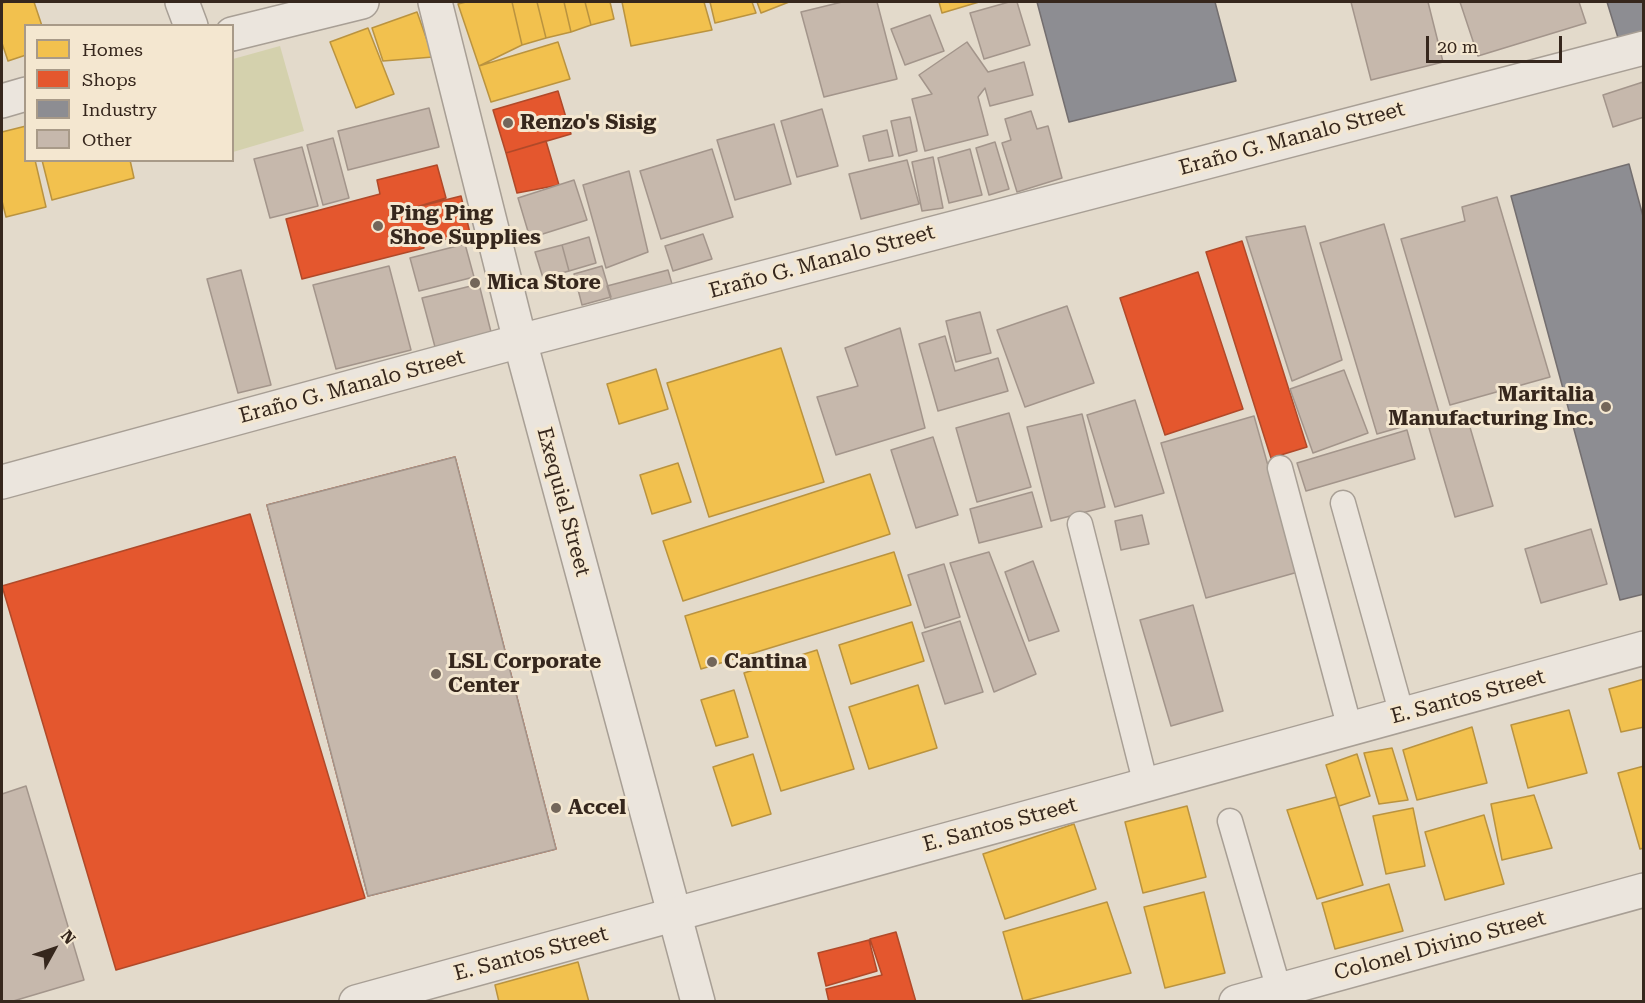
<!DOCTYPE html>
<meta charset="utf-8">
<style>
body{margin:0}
#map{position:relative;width:1645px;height:1003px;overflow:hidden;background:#e3dacb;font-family:"Roboto Serif",serif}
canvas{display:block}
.frame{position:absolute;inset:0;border:3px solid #36271d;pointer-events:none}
.legend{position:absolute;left:24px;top:24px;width:210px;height:138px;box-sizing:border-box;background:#f4e7d0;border:2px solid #a89a88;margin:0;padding:8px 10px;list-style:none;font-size:18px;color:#36271d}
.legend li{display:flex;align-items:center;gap:12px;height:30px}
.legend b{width:30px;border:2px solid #a89a88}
.north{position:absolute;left:24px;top:919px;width:60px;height:60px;-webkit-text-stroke:4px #f4e7d0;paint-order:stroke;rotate:50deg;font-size:16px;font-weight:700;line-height:24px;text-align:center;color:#36271d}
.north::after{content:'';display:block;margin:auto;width:21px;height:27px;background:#36271d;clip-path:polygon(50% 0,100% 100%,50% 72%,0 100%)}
.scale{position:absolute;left:1426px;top:36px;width:136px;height:27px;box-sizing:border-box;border:3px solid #36271d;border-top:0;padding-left:8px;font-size:18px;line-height:21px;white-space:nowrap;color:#36271d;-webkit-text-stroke:4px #f4e7d0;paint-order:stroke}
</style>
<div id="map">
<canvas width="1645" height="1003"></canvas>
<div class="frame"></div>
<ul class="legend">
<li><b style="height:16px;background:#f2c14e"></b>Homes</li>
<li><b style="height:16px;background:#e4572e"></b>Shops</li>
<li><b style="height:16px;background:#8d8d92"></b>Industry</li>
<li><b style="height:16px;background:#c6b8ac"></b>Other</li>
</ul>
<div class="north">N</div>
<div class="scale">20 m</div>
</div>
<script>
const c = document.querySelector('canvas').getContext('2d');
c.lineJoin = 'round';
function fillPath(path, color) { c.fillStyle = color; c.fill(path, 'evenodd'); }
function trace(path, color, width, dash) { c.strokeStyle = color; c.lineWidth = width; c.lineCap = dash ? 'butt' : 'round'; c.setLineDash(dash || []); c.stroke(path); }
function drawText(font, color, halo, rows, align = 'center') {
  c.font = font + ' "Roboto Serif",serif'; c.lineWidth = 6; c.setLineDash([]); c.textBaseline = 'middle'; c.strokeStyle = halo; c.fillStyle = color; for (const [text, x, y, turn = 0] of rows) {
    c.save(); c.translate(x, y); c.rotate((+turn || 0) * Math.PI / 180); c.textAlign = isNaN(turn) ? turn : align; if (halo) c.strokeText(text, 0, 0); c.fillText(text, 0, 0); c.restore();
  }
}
fillPath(new Path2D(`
 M280,46L304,131L233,152V59Z`), '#d4d1ad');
const homes = new Path2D(`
 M7,2H34L42,26H26V55L8,61L2,43V3Z
 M466,2H512L522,45L479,66L458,4Z
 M512,2H537L546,38L522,45Z
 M537,2H564L571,32L546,38Z
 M564,2H585L591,25L571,32Z
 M585,2H610L614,19L591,25Z
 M622,2H704L712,30L631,46Z
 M710,2H752L756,13L715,23Z
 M757,2H789L761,13Z
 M939,2H979L942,13Z
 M417,12L433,57L383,61L372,28Z
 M368,28L394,94L356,108L330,42Z
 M558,42L570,79L491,102L479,66Z
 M26,126V160H35L46,207L6,217L2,201V132Z
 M42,160H130L134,178L52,200Z
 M781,348L824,482L709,517L667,383Z
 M656,369L668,409L619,424L607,384Z
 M678,463L691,502L652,514L640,475Z
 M870,474L890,534L683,601L663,541Z
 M894,552L911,605L701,669L685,616Z
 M912,622L924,661L851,684L839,645Z
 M817,650L854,769L781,791L744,673Z
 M1644,679V727L1621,732L1609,689Z
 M918,685L937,748L869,769L849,707Z
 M734,690L748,737L716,746L701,700Z
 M1569,710L1587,773L1528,788L1511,725Z
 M1472,727L1487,783L1417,800L1403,750Z
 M1392,748L1408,800L1379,804L1364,753Z
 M753,754L771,814L732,826L713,767Z
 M1357,754L1370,796L1339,806L1326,765Z
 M1644,766V848L1640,849L1618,773Z
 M1534,795L1552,848L1502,860L1491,804Z
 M1336,797L1363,885L1317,899L1287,810Z
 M1187,806L1206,877L1143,893L1125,822Z
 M1413,808L1425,866L1386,874L1373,816Z
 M1484,815L1504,884L1445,900L1425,832Z
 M1074,824L1096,889L1005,919L983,854Z
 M1389,884L1403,931L1335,949L1322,903Z
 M1204,892L1225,973L1165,988L1144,907Z
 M1107,902L1131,973L1023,1001L1003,932Z
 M578,962L589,1002H499L495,985Z`);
fillPath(homes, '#f2c14e');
trace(homes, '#ba933f', 1.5);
const shops = new Path2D(`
 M558,91L571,134L506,153L493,110Z
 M546,141L559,185L517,193L506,153Z
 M437,165L446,198L413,208L461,196L470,233L423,245L424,248L302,279L286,219L380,194L377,180Z
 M1242,241L1307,447L1271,458L1206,252Z
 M1198,272L1243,409L1165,435L1120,298Z
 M455,457L556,849L368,896L267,505ZM364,562L391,667L333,681L306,577ZM440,742L463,834L378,855L355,764Z
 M250,514L365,898L116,970L2,586Z
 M896,932L916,1002H829L826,989L882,975L870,939Z
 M869,940L877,971L826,986L818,953Z`);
fillPath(shops, '#e4572e');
trace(shops, '#b04929', 1.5);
const industry = new Path2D(`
 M1037,2H1215L1236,81L1069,122Z
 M1607,2H1644V34L1619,41Z
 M1629,164L1644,220V594L1620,600L1511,196Z`);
fillPath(industry, '#8d8d92');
trace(industry, '#736e6f', 1.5);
const building = new Path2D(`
 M842,2H877L897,79L824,97L801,12Z
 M1009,2H1017L1030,45L984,59L970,13Z
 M1351,2H1428L1443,62L1371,80Z
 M1460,2H1579L1586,23L1478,56Z
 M930,15L944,51L905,65L891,29Z
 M967,42L988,72L1024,62L1033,95L990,106L985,88L978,97L988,135L925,151L912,99L932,94L919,75Z
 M1643,82L1644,117L1613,127L1603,95Z
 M429,108L439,147L348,170L338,131Z
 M822,109L838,166L797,177L781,121Z
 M1031,111L1037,129L1048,126L1062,178L1017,192L1002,143L1011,140L1005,119Z
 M910,117L917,151L899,156L891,121Z
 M774,124L791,184L735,200L717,140Z
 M887,130L893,156L869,161L863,136Z
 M333,138L349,198L323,205L307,145Z
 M995,142L1009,189L989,195L976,148Z
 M302,147L318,206L270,218L254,159Z
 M712,149L733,217L661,239L640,171Z
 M970,149L982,195L949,203L938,158Z
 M933,157L943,208L922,211L912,162Z
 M907,160L919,204L861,219L849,174Z
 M629,171L648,252L606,268L583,185Z
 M574,180L587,220L530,238L518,198Z
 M1497,197L1550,377L1450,405L1401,239L1465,221L1462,207Z
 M1384,224L1440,416L1377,434L1320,243Z
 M1305,226L1342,360L1292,381L1246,237Z
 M703,234L712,259L673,271L665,246Z
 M589,237L596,263L569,271L562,245Z
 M465,244L474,277L419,291L410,258Z
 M562,245L569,271L543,278L535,252Z
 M389,266L411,350L336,369L313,285Z
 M602,266L611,297L582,305L574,274Z
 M241,270L271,385L238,393L207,279Z
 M668,270L676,298L615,314L607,286Z
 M479,284L491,332L435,347L422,298Z
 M1067,306L1094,383L1025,407L997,330Z
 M980,312L991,353L956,362L946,321Z
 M900,328L925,428L836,455L817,397L858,386L845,348Z
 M945,336L955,371L998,358L1008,391L938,411L919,344Z
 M1344,370L1368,433L1313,453L1290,389Z
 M1135,400L1164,493L1115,507L1087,415Z
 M1009,413L1031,487L977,502L956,428Z
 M1082,414L1105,507L1051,521L1027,427Z
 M1254,416L1298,572L1206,598L1161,443Z
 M1467,417L1493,506L1455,517L1429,428Z
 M1407,430L1415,459L1306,491L1297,463Z
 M933,437L958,515L916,528L891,450Z
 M455,457L556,849L368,896L267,505Z
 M1032,492L1042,527L979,543L970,509Z
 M1142,515L1149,544L1121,550L1115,521Z
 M1591,529L1607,584L1541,603L1525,549Z
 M989,552L1036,674L994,692L950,563Z
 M1033,561L1059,631L1029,641L1005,572Z
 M944,564L960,617L925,628L908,575Z
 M1193,605L1223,711L1171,726L1140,620Z
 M960,621L983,692L945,704L922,633Z
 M26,786L84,980L10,1002H2V794Z`);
fillPath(building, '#c6b8ac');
trace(building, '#a3958b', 1.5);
const service = new Path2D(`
 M1280,468L1350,729
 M1343,503L1402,715
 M1080,524L1146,785
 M1230,821L1279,990`);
const minor = new Path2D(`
 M182,2L191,26
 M435,2L520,341L698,1002
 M232,34L362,2
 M2,101L26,94
 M1236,1002L1644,890`);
const tertiary = new Path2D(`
 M2,482L520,341L1644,48
 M356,1002L1644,648`);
trace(service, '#a89f95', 27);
trace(minor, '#a89f95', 36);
trace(tertiary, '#a89f95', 36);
trace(service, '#ebe5dd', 24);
trace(minor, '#ebe5dd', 33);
trace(tertiary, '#ebe5dd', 33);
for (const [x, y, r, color] of [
 [508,123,6,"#73665a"],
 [378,226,6,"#73665a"],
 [475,283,6,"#73665a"],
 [1606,407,6,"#73665a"],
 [712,662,6,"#73665a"],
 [436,674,6,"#73665a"],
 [556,808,6,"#73665a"]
]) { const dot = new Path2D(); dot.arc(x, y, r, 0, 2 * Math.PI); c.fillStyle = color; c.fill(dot); trace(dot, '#f4e7d0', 2); }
drawText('bold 21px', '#36271d', '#f4e7d0', [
 ["Renzo's Sisig",520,123],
 ["Ping Ping",390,214],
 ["Shoe Supplies",390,238],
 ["Mica Store",487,283],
 ["Maritalia",1594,395,"right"],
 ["Manufacturing Inc.",1594,419,"right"],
 ["LSL Corporate",448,662],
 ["Center",448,686],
 ["Cantina",724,662],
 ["Accel",568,808]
], 'left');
drawText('21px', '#36271d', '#f4e7d0', [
 ["Eraño G. Manalo Street",1292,139,-15],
 ["Eraño G. Manalo Street",822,262,-15],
 ["Eraño G. Manalo Street",352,387,-15],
 ["Exequiel Street",563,502,75],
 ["E. Santos Street",1468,697,-15],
 ["E. Santos Street",1000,825,-15],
 ["Colonel Divino Street",1440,946,-15],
 ["E. Santos Street",531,954,-15]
]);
</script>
